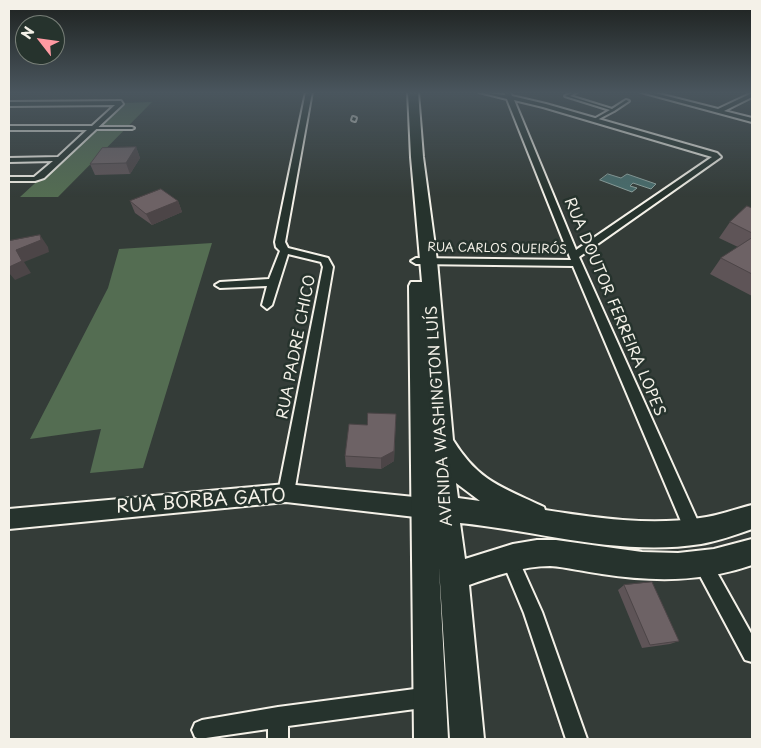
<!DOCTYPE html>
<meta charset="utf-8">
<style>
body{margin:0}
#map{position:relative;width:761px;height:748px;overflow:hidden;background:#343c38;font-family:"Playpen Sans",sans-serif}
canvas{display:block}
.frame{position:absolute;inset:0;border:10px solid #f4f1e8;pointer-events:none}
.north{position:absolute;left:15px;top:15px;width:50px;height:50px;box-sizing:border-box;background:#26332d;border:1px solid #787f78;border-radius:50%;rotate:300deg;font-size:14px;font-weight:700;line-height:20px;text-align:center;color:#f4f1e8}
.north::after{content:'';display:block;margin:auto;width:18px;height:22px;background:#ff9aa2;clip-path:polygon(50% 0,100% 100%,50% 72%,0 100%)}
</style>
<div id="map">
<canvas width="761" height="748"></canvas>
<div class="frame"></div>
<div class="north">N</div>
</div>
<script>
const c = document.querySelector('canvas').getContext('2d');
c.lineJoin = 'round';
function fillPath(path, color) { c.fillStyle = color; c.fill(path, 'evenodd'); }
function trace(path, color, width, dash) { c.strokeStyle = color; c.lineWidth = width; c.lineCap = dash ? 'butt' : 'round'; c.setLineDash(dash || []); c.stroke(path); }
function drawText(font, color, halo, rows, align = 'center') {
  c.font = font + ' "Playpen Sans",sans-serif'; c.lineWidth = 5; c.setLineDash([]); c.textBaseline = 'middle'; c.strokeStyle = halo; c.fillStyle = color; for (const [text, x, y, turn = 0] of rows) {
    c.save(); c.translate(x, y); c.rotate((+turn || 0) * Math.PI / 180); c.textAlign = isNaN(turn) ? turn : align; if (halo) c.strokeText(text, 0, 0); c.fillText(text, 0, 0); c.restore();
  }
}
fillPath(new Path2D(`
 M152,102L58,197H20L122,103Z
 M212,243L143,468L90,473L101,429L30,439L108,288L119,249Z`), '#546d52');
const water = new Path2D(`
 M608,174L621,178L627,174L656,184L651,189L633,183L630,186L637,188L632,192L600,180Z`);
fillPath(water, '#486c6b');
trace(water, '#8da19d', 1);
const service = new Path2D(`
 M574,92H577L570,96L612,109L626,100L629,101L614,111L595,121H594V119L610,110L565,96Z
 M353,117L356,118L355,121L352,120Z
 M93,127H132L134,128L132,129H92L91,128Z`);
const minor = new Path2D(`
 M306,92H312L285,242L288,248L328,258L333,267L294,493L291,498L286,500L281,498L278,493L323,267L321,262L288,254L272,305L267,309L262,305L267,286L220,288L215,285L220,282L269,279L280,251L276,247L275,242Z
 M479,92L505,95L504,92H510L512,96L546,104L717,153L721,157L579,257L700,526L702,532L700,538L694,540L688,538L573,266L416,264L411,261L416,258L571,260L507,99ZM514,100L543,107L712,157L576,250Z
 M641,92H651L718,109L752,93V97L724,111L752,118V122Z
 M121,101L123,104L44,178L35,181H9V177H34L53,161L9,162V158L58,157L87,130H9V126H92L115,105L9,106V102Z
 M509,550L515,552L542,612L587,739H566L524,613L501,558L503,552Z
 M704,558L710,560L752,635V662L745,660L698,572L696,566L698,560Z
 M430,687L437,690L440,697L437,704L430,707L288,726V739H268V729L199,739L195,737L192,730L195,723L202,720L278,707Z`);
const tertiary = new Path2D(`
 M286,484L424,498L431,501L434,508L431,515L424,518L286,502L9,529V509Z`);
const primary = new Path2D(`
 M408,92H418L423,157L437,261L453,440C479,482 502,487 544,507L545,510C596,518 649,526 700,518C718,516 735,509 752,505V529C735,535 718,541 701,544C620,557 540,531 460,523L465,559L513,544L537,540H556L642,552L678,553L714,549L752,539V565C703,582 654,582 602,574C585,572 567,567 550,566C522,566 495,576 469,585L484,739H450L439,567L448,739H414L409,286L411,282H422L411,157ZM456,483L480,501L458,498Z`);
trace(service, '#f4f1e8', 4);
trace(minor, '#f4f1e8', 4);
trace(tertiary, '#f4f1e8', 4);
trace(primary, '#f4f1e8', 4);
fillPath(service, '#26332d');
fillPath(minor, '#26332d');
fillPath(tertiary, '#26332d');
fillPath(primary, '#26332d');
fillPath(new Path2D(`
 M136,147L140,158L130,174L95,175L90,164Z
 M130,201H178L182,212L152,225L135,213Z
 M752,208V296L710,274L721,258L738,247L719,238L730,222Z
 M396,414L394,461L381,469L346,467L345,456L367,425Z
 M624,585L679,641L670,644L642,648L618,590Z`), '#5e5457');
fillPath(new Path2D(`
 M136,147L140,158L130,174L126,163Z
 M178,201L182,212L152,225L146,214Z
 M40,235L48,247L49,252L24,262L31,273L15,280L9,273V267L16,250Z
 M394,451V461L381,469V458Z`), '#4c4547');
const building = new Path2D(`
 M136,147L126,163L90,164L102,148Z
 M161,189L178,201L146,214L130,201Z
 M747,206L752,208V233L730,222Z
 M40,235L41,240L16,250L22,261L9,267V241Z
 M752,238V274L721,258Z
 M368,413L396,414L394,451L381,458L345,456L349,424L367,425Z
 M652,582L679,641L650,645L624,585Z`);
fillPath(building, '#6d6265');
trace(building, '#4c4547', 1);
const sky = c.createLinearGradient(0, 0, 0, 197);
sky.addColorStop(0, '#1d211f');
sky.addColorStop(0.47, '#4a565e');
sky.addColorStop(1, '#4a565e00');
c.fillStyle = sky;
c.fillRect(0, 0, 761, 197);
drawText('12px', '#f4f1e8', '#26332d', [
 ["RUA CARLOS QUEIRÓS",497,249,1]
]);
drawText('15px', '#f4f1e8', '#26332d', [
 ["RUA DOUTOR FERREIRA LOPES",614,307,67],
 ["RUA PADRE CHICO",297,347,-79],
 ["AVENIDA WASHINGTON LUÍS",440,416,-94]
]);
drawText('18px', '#f4f1e8', '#26332d', [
 ["RUA BORBA GATO",201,502,-4]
]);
</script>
